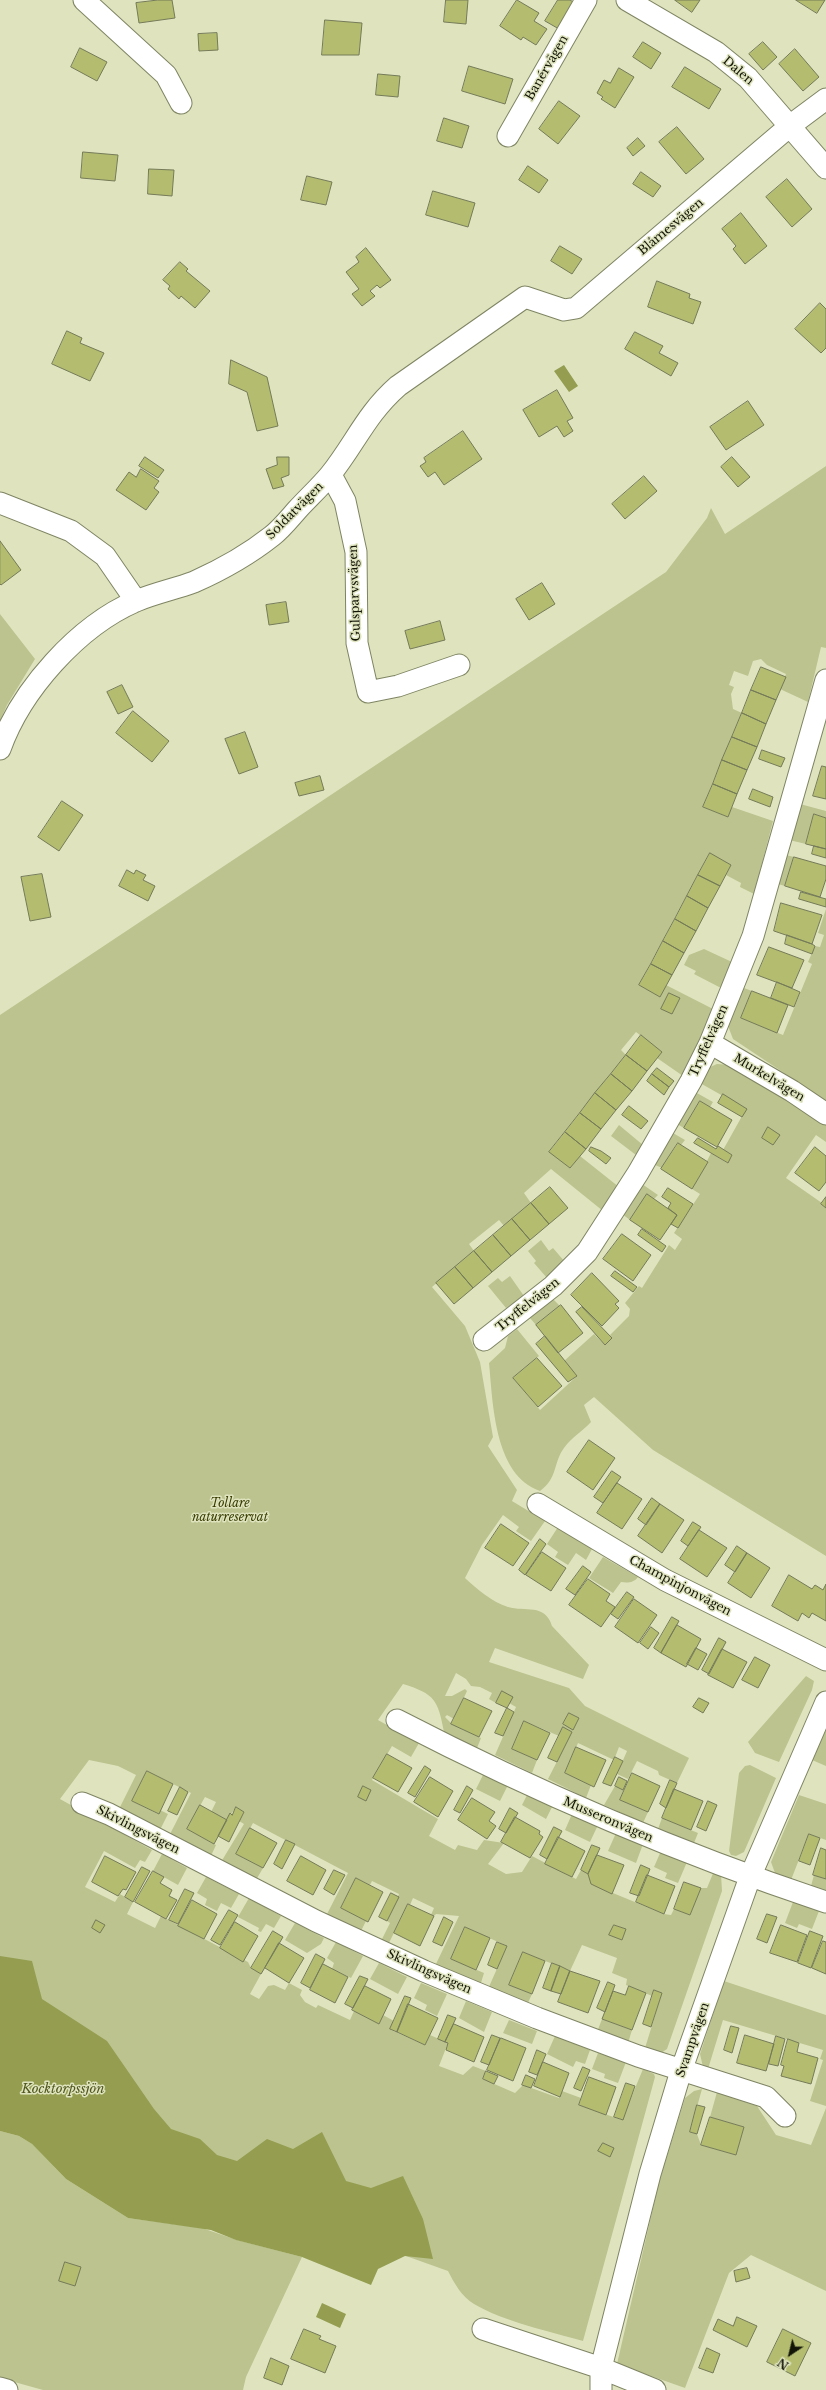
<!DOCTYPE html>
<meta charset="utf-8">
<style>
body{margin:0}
#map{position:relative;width:826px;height:2390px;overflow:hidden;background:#dfe4bf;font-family:"Libre Baskerville",serif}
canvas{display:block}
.north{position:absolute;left:770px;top:2334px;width:40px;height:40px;-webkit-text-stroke:3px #dfe4bf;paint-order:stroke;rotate:215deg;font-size:11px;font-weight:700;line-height:16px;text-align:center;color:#131507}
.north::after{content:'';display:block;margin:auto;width:14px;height:18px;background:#131507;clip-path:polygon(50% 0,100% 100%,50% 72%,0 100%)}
</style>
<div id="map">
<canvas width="826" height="2390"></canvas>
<div class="north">N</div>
</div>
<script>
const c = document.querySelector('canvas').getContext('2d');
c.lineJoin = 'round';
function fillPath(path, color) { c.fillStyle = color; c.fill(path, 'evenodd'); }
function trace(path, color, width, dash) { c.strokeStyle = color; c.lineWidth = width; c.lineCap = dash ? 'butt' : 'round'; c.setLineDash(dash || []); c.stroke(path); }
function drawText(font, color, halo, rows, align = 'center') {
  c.font = font + ' "Libre Baskerville",serif'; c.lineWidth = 3; c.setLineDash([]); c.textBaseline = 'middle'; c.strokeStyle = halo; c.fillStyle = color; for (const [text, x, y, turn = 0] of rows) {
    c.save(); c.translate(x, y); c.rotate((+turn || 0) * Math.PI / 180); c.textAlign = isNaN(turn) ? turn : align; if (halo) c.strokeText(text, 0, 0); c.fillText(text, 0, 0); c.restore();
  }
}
fillPath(new Path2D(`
 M826,466V648L821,647L808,702L780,689L786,674L767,665L761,659L753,661L748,676L734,671L729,685L734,687L731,694L733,709L742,713L703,807L728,817L732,807L773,821L754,894L740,887L741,883L726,875L731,865L709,854L639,985L660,997L666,985L713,1009L683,1076L657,1058L662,1052L636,1032L621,1050L626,1055L549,1151L570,1168L580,1156L619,1187L603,1211L551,1169L524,1193L531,1203L504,1226L499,1220L469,1244L474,1251L432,1287L465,1326L480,1362L493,1437L488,1446L517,1490L512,1501L545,1521L531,1541L516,1531L519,1527L503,1515L482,1545L465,1578C477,1589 492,1602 508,1607C525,1612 545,1603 552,1626L589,1665L583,1679L495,1648L489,1662L569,1688L585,1706L689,1758L677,1783L659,1775L658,1771L637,1761L628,1779L617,1774L627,1751L619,1747L614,1760L578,1743L565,1773L591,1785L586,1798L548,1779L572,1732L563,1728L559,1736L524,1721L512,1749L537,1760L532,1773L495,1755L516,1707L509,1703L502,1692L496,1703L489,1699L492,1693L480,1687L471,1686L466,1679L456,1673L445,1696H452L465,1689L467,1691L454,1719L447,1715L445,1717L452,1724L481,1738L477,1748L444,1732C438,1700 435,1694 403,1684L378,1720L419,1743L411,1757L392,1746L372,1780L438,1819L429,1836L455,1850L458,1845L477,1850L484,1840L504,1843L488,1864L506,1874L522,1872L532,1856L576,1879L581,1870L588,1874L591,1884L664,1914L671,1915L674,1909L690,1915L701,1888H707L714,1871L721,1874L722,1891L667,2049L661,2053L645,2048L662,1993L654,1990L652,1996L626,1985L627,1979L612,1973L617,1958L582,1945L570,1971L523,1952L509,1985L532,1994L527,2005L488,1989L507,1946L465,1927L451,1959L484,1973L480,1986L435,1966L459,1916L436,1914L434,1916L431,1915L434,1908L413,1898L410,1905L408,1904L388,1945L381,1941L390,1923L387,1921L399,1894L372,1881L370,1885L356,1878L341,1908L366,1921L360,1933L326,1916L348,1873L253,1823L236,1854L263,1868L256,1880L221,1862L244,1824L239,1821L244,1812L236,1807L227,1820L211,1812L216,1802L205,1797L187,1829L216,1845L210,1858L169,1836L191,1793L147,1771L132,1801L158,1814L160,1810L168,1814L159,1832L118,1811L136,1775L118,1766L89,1760L60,1799L152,1850L145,1862L140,1860L135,1868L104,1851L85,1887L115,1902L120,1894L133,1902L127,1914L155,1928L161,1916L248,1962L251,1968L261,1974L250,1994L259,1999L268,1986L274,1985L285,1990L289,1983L302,1990L300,1995L305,2002L316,2008L318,2005L350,2020L354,2011L379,2024L383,2015L394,2021L391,2030L425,2045L430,2035L448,2043L439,2066L463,2075L473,2066L486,2071L483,2079L515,2093L523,2085L559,2098L562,2091L581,2098L579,2105L622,2120L643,2069L654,2074L655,2077L583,2341C551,2332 502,2321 474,2304C462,2297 454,2283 448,2271L0,2111V1015L666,572L707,518L711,508L725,534ZM569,1713L579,1718L573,1729L563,1724ZM614,1925L626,1929L622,1940L610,1935Z
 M0,614L35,659L7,705L0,721Z
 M800,804L826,811V818L814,814L806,844L789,840Z
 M786,855L794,857L785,886L778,884Z
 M826,909V1101L733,1039L728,1026L744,988L752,991L741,1018L783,1035L812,964L808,962L815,946L820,947L824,935L818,933Z
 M704,949L732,962L721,988L694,974L696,971L684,965L689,955Z
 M717,1064L731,1065L826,1122V1142L816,1135L786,1178L822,1203L821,1204L826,1208V1556L653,1450L594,1397L584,1405L591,1422C583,1431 572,1437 564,1448C553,1463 558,1478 540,1491C494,1475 493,1403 489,1363L505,1348L508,1336L517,1329L539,1356L513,1378L540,1410L577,1376L564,1361L594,1334L605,1345L612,1338L610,1335L629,1316L630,1309L625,1303L639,1286L642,1288L669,1245L675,1250L682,1239L674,1233L700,1194L692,1189L708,1162L707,1161L711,1153L727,1163L732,1155L723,1150L746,1109L700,1083L708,1068Z
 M695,1092L713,1102L710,1107L700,1101L684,1128L677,1124Z
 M619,1125L643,1145L636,1155L611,1136Z
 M673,1133L685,1140L681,1145L677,1143L662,1168L653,1164Z
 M642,1184L658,1195L654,1199L647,1195L630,1220L622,1214Z
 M541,1240L549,1251L553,1248L565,1262L547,1278L534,1263L536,1261L528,1251Z
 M510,1276L524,1296L506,1308L488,1286L498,1278L502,1282Z
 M553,1299L560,1306L536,1325L530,1318Z
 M558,1527L592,1549L586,1560L576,1553L568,1565L555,1557L558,1552L547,1544Z
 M603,1557L638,1577C634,1583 627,1583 621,1582L613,1593L589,1578Z
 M806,1676L814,1681L812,1690L779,1762L755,1753L748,1742Z
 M826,1730V1766L812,1760Z
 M750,1765L776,1778L744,1852L736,1856L731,1855L729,1851L739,1773L745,1766Z
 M484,1773L508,1785L500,1801L476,1789Z
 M615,1786L624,1790L620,1800L648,1812L643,1823L604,1805Z
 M528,1793L553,1805L546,1819L522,1805Z
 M799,1795L826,1804V1840L809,1834L791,1880L775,1873L771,1862Z
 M572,1814L598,1825L590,1842L565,1830Z
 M662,1818L698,1833L694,1843L658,1829Z
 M616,1833L643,1844L636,1863L608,1851Z
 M661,1851L687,1862L678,1883L665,1878L667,1873L654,1867Z
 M162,1854L187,1868L178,1885L153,1871Z
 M814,1875L826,1879V1892L811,1886Z
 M206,1877L239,1894L231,1908L221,1903L217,1911L205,1905L207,1899L197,1893Z
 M249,1898L281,1916L274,1928L266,1924L261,1932L258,1931L259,1928L238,1917Z
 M793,1902L819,1911L812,1929L799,1924L797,1928L785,1923Z
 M295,1923L324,1938L321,1944L307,1953L285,1940Z
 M336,1942L363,1956L351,1978L332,1969L334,1963L327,1958Z
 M379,1963L407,1977L398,1994L370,1979Z
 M724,1981L826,2015V2106L810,2101L823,2060L820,2059L823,2050L723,2020L708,2069L703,2067L700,2054Z
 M421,1983L447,1994L437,2016L425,2010L427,2005L414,1998Z
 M466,2001L492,2012L484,2032L459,2018Z
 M602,2019L632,2030L628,2043L597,2032Z
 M509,2020L537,2031L532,2044L503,2033Z
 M555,2036L590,2050L585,2064L576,2061L573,2067L547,2054Z
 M598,2053L626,2062L618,2083L604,2078L605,2074L592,2069Z
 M702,2089L690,2132L697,2134L701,2145L736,2155L744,2127L710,2117L717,2092L757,2106L776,2135L811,2145L826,2108V2291L751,2255L729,2273L685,2388L617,2364L659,2182L685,2098L694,2091Z
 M0,2131L19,2136L32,2144L66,2179L128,2218L202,2228L237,2240L302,2257L246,2377L243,2390H43L0,2378Z`), '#bcc38f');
fillPath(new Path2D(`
 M564,365L578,386L569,392L554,371Z
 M0,1956L32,1961L42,1999L107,2041L154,2109L171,2129L200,2139L217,2155L237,2161L267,2139L293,2149L322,2132L346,2181L371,2188L403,2176L423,2219L433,2259L405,2256L378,2269L371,2285L302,2257L236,2240L211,2230L128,2218L66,2179L32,2144L19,2136L0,2131Z
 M322,2303L346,2314L340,2328L316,2317Z`), '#949d50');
const building = new Path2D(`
 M158,0H172L175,18L139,23L136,3Z
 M446,0H468L466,24L444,22Z
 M517,0L539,13L534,21L547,29L536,45L523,37L521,40L500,26Z
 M558,0H570L575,3L559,29L545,21Z
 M675,0H700L692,12Z
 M796,0H825L817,13Z
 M325,20L362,23L359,55H322Z
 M217,33L218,50L199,51L198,34Z
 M643,42L661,53L651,69L633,57Z
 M763,42L777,57L763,70L749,54Z
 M80,48L107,62L97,81L71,67Z
 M795,49L819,77L803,91L779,64Z
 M469,66L513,79L505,104L462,91Z
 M685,67L721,89L709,109L672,87Z
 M619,68L634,77L615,108L601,99L603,97L597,93L604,80L610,83Z
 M378,74L400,76L398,97L376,95Z
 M559,101L580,116L558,144L539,129Z
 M444,118L469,126L462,148L437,141Z
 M677,127L704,159L686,174L659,142Z
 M638,138L645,146L633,156L627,148Z
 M83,152L118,155L115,181L81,178Z
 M528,166L548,180L539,193L519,180Z
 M149,169L174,170L172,196L148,194Z
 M641,172L661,186L653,197L633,184Z
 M307,176L332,182L326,205L301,200Z
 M787,179L812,209L792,227L766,197Z
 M433,191L475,203L468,227L426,215Z
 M741,213L767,246L745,264L733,249L736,246L722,229Z
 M560,246L582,259L572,274L551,261Z
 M366,248L391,280L380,288L377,285L370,291L375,296L362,306L352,294L359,289L346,272L359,262L356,257Z
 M180,262L188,269L186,271L210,291L195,308L181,296L179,299L168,289L170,286L163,280Z
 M657,281L690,294L689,298L701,302L693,324L648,307Z
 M820,303L826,309V348L821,353L795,329Z
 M67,331L82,338L80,343L104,353L90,381L52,364Z
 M635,332L663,346L659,353L678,363L671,376L625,349Z
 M231,360L267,377L278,426L257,431L247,392L229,384Z
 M557,390L573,418L567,421L573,431L564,437L557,426L539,437L523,410Z
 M748,401L764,425L726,450L710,427Z
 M463,431L482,459L444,485L435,472L428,477L420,466L426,462L424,458Z
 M145,457L164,470L158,478L139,466Z
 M277,457H289V475L281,478L284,486L273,489L266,469L277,465Z
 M732,457L750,477L738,487L721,467Z
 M141,469L159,481L154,488L159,492L146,510L116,490L129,472L136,477Z
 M644,476L657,491L625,519L612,504Z
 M0,541L21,570L1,585L0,584Z
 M542,583L555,604L529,620L516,599Z
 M286,602L289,622L269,625L266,605Z
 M440,621L445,640L410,649L405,631Z
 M761,667L786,677L776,700L751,690Z
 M122,685L133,707L118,714L107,692Z
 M751,690L776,700L766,724L742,713Z
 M133,711L169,741L152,762L116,733Z
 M742,713L766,724L757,747L732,737Z
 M245,732L258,767L239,774L225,739Z
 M732,737L757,747L747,770L722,760Z
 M762,750L785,758L781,767L759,759Z
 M722,760L747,770L737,794L713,784Z
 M822,766L826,767V799L813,796Z
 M320,776L324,790L299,796L295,783Z
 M713,784L737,794L728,817L703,807Z
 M753,789L773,797L770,807L749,799Z
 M62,801L83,815L59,851L38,837Z
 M814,814L826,818V849L806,844Z
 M814,846L826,849V858L812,854Z
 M710,853L731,865L720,886L698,875Z
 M794,857L826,866V879L820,897L785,886Z
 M127,870L134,874L136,870L146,875L143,880L155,886L148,901L119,886Z
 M42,874L51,917L30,921L21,877Z
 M698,875L720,886L708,908L687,896Z
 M801,892L826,899V907L799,899Z
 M687,896L708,908L696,931L675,919Z
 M781,903L822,915L812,944L774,931Z
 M675,919L696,931L684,953L663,941Z
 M787,935L812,944L815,946L812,954L785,944Z
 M663,941L684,953L672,975L651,964Z
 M769,947L804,960L792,988L757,975Z
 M651,964L672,975L660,997L639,985Z
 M777,982L800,992L794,1007L771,998Z
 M752,991L788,1005L777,1033L741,1018Z
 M669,993L680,998L672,1014L661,1009Z
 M641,1035L662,1052L647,1071L626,1055Z
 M626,1055L647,1071L632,1091L611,1074Z
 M657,1068L674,1081L669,1087L652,1074Z
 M611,1074L632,1091L616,1110L595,1093Z
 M652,1074L669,1087L664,1095L647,1081Z
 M595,1093L616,1110L601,1129L580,1113Z
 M723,1094L747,1109L742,1117L718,1103Z
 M700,1101L732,1120L717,1147L684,1128Z
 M629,1106L648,1121L641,1129L622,1115Z
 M580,1113L601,1129L586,1149L565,1132Z
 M768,1127L780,1135L773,1145L762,1138Z
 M565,1132L586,1149L570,1168L549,1152Z
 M698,1138L716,1149L718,1146L732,1155L728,1163L694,1143Z
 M678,1143L708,1162L692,1189L661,1169Z
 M591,1147L601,1151L611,1158L606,1164L589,1151Z
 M815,1147L826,1156V1182L819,1191L795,1173Z
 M550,1187L568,1208L549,1224L531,1203Z
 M668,1188L693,1204L678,1228L671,1224L677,1215L668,1208L671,1203L662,1197Z
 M647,1194L677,1215L660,1240L630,1220Z
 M826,1197V1208L821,1204Z
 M531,1203L549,1224L530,1240L512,1219Z
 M512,1219L530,1240L511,1256L493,1235Z
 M642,1229L666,1246L662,1252L638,1235Z
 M622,1234L651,1255L633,1281L603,1259Z
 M493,1235L511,1256L492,1272L474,1251Z
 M474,1251L492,1272L473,1288L455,1267Z
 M455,1267L473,1288L454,1304L436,1283Z
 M615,1271L637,1287L633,1292L611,1276Z
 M592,1273L619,1301L615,1304L619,1308L602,1326L571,1295Z
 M561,1305L583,1333L558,1353L536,1325Z
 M582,1307L612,1338L605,1345L576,1312Z
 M545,1336L577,1376L568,1382L536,1344Z
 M537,1358L562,1386L538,1407L513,1378Z
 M589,1440L615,1458L593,1490L567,1472Z
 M612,1471L621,1477L603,1503L594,1497Z
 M617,1483L642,1499L622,1529L597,1513Z
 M652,1498L660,1504L646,1525L638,1519Z
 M660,1504L684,1520L662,1553L638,1536Z
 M693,1522L701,1527L688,1546L681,1541Z
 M501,1524L529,1543L513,1566L485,1548Z
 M699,1530L727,1548L707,1577L680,1559Z
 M540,1539L546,1544L525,1575L519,1570Z
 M737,1546L747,1553L735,1572L725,1565Z
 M542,1552L566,1568L551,1591L526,1575Z
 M747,1553L770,1568L751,1598L728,1583Z
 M583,1566L591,1572L575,1595L566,1589Z
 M789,1575L812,1589L815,1585L823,1590L826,1584V1621L812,1613L809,1618L802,1613L798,1621L772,1606Z
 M588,1579L610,1594L606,1601L615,1607L601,1627L569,1605Z
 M627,1592L634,1597L618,1619L611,1614Z
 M634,1599L657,1615L638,1643L615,1627Z
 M672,1617L679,1621L661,1653L654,1648Z
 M677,1625L701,1639L686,1667L661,1653Z
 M651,1627L659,1633L648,1649L640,1643Z
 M719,1638L726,1642L709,1674L702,1670Z
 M696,1648L707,1654L698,1670L687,1664Z
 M722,1649L747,1662L733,1688L708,1675Z
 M755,1657L770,1665L758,1688L742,1680Z
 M502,1691L513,1697L507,1708L496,1703Z
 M464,1698L492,1711L479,1737L451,1724Z
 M699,1698L709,1703L703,1713L693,1707Z
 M507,1708L514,1712L503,1736L495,1733Z
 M569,1713L579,1718L573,1730L563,1724Z
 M524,1721L550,1733L537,1760L512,1749Z
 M563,1727L572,1732L557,1762L548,1758Z
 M576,1747L606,1760L594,1787L565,1773Z
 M387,1754L412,1768L398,1792L373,1778Z
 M615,1757L623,1761L611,1786L603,1783Z
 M425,1766L431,1770L415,1797L408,1793Z
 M147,1771L173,1784L159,1814L132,1801Z
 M632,1773L660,1786L648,1812L620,1800Z
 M430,1777L453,1791L438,1817L414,1802Z
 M619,1777L627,1781L623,1790L615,1786Z
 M670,1780L677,1783L666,1808L660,1804Z
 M363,1786L371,1790L366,1801L358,1797Z
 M467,1786L473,1790L460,1813L454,1810Z
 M180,1787L188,1792L177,1815L168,1811Z
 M674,1789L703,1801L691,1830L662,1818Z
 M472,1798L495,1812L489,1821L496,1826L487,1839L458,1820Z
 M708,1801L717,1805L706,1831L697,1827Z
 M200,1805L227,1820L214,1844L187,1829Z
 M236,1807L244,1812L229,1842L218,1836L230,1813L232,1815Z
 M510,1808L518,1813L506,1833L499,1829Z
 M515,1817L540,1831L539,1834L543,1837L530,1858L501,1842Z
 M554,1827L562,1831L547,1859L540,1855Z
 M250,1828L277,1843L263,1868L236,1854Z
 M809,1834L820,1838L810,1865L799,1861Z
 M558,1837L585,1851L572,1877L545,1864Z
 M286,1840L295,1844L282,1869L274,1864Z
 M592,1845L600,1848L588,1874L581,1870Z
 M821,1848L826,1850V1879L813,1875Z
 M597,1855L624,1865L612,1894L591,1884L588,1874Z
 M105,1856L136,1872L126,1890L123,1889L118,1896L92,1882Z
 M301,1856L326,1870L313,1895L287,1881Z
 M641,1865L650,1869L639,1896L630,1893Z
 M142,1867L150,1871L133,1902L125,1897Z
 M334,1870L345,1875L334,1895L324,1889Z
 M153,1871L164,1877L160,1883L172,1890L169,1896L177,1900L166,1919L135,1902Z
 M647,1875L675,1886L664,1914L636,1902Z
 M356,1878L383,1892L368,1922L341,1908Z
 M684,1882L701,1888L690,1915L674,1909Z
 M185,1889L194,1893L178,1924L169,1920Z
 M391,1893L399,1897L387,1921L379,1917Z
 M192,1900L217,1914L204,1939L178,1926Z
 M408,1904L434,1916L420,1946L394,1933Z
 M229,1910L238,1915L220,1945L211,1940Z
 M767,1914L777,1917L767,1943L757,1939Z
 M444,1917L453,1922L442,1946L433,1942Z
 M96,1920L105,1925L100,1933L92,1928Z
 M235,1922L258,1936L243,1962L220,1948Z
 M614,1925L626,1929L622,1940L609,1935Z
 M781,1925L807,1935L797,1962L770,1953Z
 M465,1927L490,1938L476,1970L451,1959Z
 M273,1931L283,1937L261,1974L251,1968Z
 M810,1931L823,1936L811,1968L798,1963Z
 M823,1941L826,1942V1974L812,1968Z
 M497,1942L507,1946L497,1969L488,1965Z
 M279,1943L304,1958L289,1983L265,1968Z
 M523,1952L545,1961L532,1994L509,1985Z
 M316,1954L325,1959L310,1988L301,1983Z
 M552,1963L560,1966L551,1991L543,1988Z
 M323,1964L348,1977L335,2003L310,1990Z
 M560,1966L570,1971L561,1994L551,1991Z
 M570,1971L600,1981L588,2013L558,2002Z
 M360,1976L368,1979L353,2008L345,2004Z
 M608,1982L615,1985L605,2012L597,2008Z
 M365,1986L391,1999L379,2024L352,2010Z
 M629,1986L646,1993L632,2030L602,2019L613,1991L625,1995Z
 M654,1990L662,1993L651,2027L643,2024Z
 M405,1996L411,1998L397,2032L390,2029Z
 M408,2004L438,2018L425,2045L397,2032Z
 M448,2015L456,2018L445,2042L438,2039Z
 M454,2024L484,2037L474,2062L446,2050L448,2043L445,2042Z
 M731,2026L739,2028L732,2053L724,2050Z
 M492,2035L500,2038L489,2065L481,2062Z
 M745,2035L774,2044L766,2071L737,2063Z
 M776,2036L785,2039L778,2066L769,2064Z
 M501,2038L526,2048L513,2081L487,2070Z
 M788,2039L799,2043L797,2052L818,2058L811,2084L781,2076L784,2066L781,2065Z
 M537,2050L546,2054L537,2075L529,2072Z
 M543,2062L569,2073L560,2097L534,2086Z
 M583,2067L590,2070L581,2091L574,2088Z
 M486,2071L498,2076L494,2084L483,2079Z
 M526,2075L535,2079L531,2088L522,2085Z
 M589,2077L616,2087L606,2115L579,2105Z
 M626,2083L635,2086L623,2120L614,2117Z
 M697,2105L705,2107L697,2134L690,2132Z
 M710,2117L744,2127L736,2155L701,2145Z
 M603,2143L614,2148L610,2157L598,2151Z
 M65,2262L81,2267L75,2286L59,2281Z
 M747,2268L750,2278L736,2282L734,2271Z
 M737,2317L757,2326L747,2347L713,2330L718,2319L733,2326Z
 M304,2329L321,2336L319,2339L336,2346L325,2373L291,2359Z
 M783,2329L811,2343L795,2376L767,2362Z
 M707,2348L720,2354L713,2373L699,2368Z
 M271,2358L289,2366L282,2385L264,2378Z`);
fillPath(building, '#b3bc6f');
trace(building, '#757a58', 1);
const street = new Path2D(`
 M84,0L166,75L181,103
 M627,0L716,52L748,78L826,168
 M508,136L586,0
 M331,475L345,501L356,552L357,643L368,692L398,686L459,665
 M0,503L71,531L105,556L136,601
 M0,749C21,690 78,626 136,601C155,593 175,589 194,582C221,570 248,555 272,536C281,529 289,519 297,510C308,498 320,487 330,475C355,444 366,414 398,386L525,297L564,310L576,308L791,125L826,99
 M710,1043L792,1091L826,1114
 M484,1340L553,1286L587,1252L638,1173L691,1081L710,1043L753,936L826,680
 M538,1504L665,1580L826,1660
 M397,1720C536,1792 678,1853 826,1902
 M82,1803L109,1814L316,1921L424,1971L537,2018L638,2056L766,2097L785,2116
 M483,2329L601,2368L655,2390
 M0,2388L7,2390
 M601,2390V2368L650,2174L681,2071L750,1877L826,1702`);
trace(street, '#7f8462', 23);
trace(street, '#fff', 21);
drawText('12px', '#131507', '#dfe4bf', [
 ["Banérvägen",547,68,-60],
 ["Dalen",738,71,40],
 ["Blåmesvägen",671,227,-40],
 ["Soldatvägen",295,511,-45],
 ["Gulsparvsvägen",355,593,-92],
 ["Tryffelvägen",709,1041,-66],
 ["Murkelvägen",769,1078,31],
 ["Tryffelvägen",528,1305,-39],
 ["Champinjonvägen",680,1586,28],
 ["Musseronvägen",608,1820,23],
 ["Skivlingsvägen",138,1830,27],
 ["Skivlingsvägen",429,1972,24],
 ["Svampvägen",693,2040,-71]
]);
drawText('italic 12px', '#383c00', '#dfe4bf', [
 ["Tollare",230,1504],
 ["naturreservat",230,1518]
]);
drawText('italic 13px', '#51561e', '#dfe4bf', [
 ["Kocktorpssjön",63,2089]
]);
</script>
